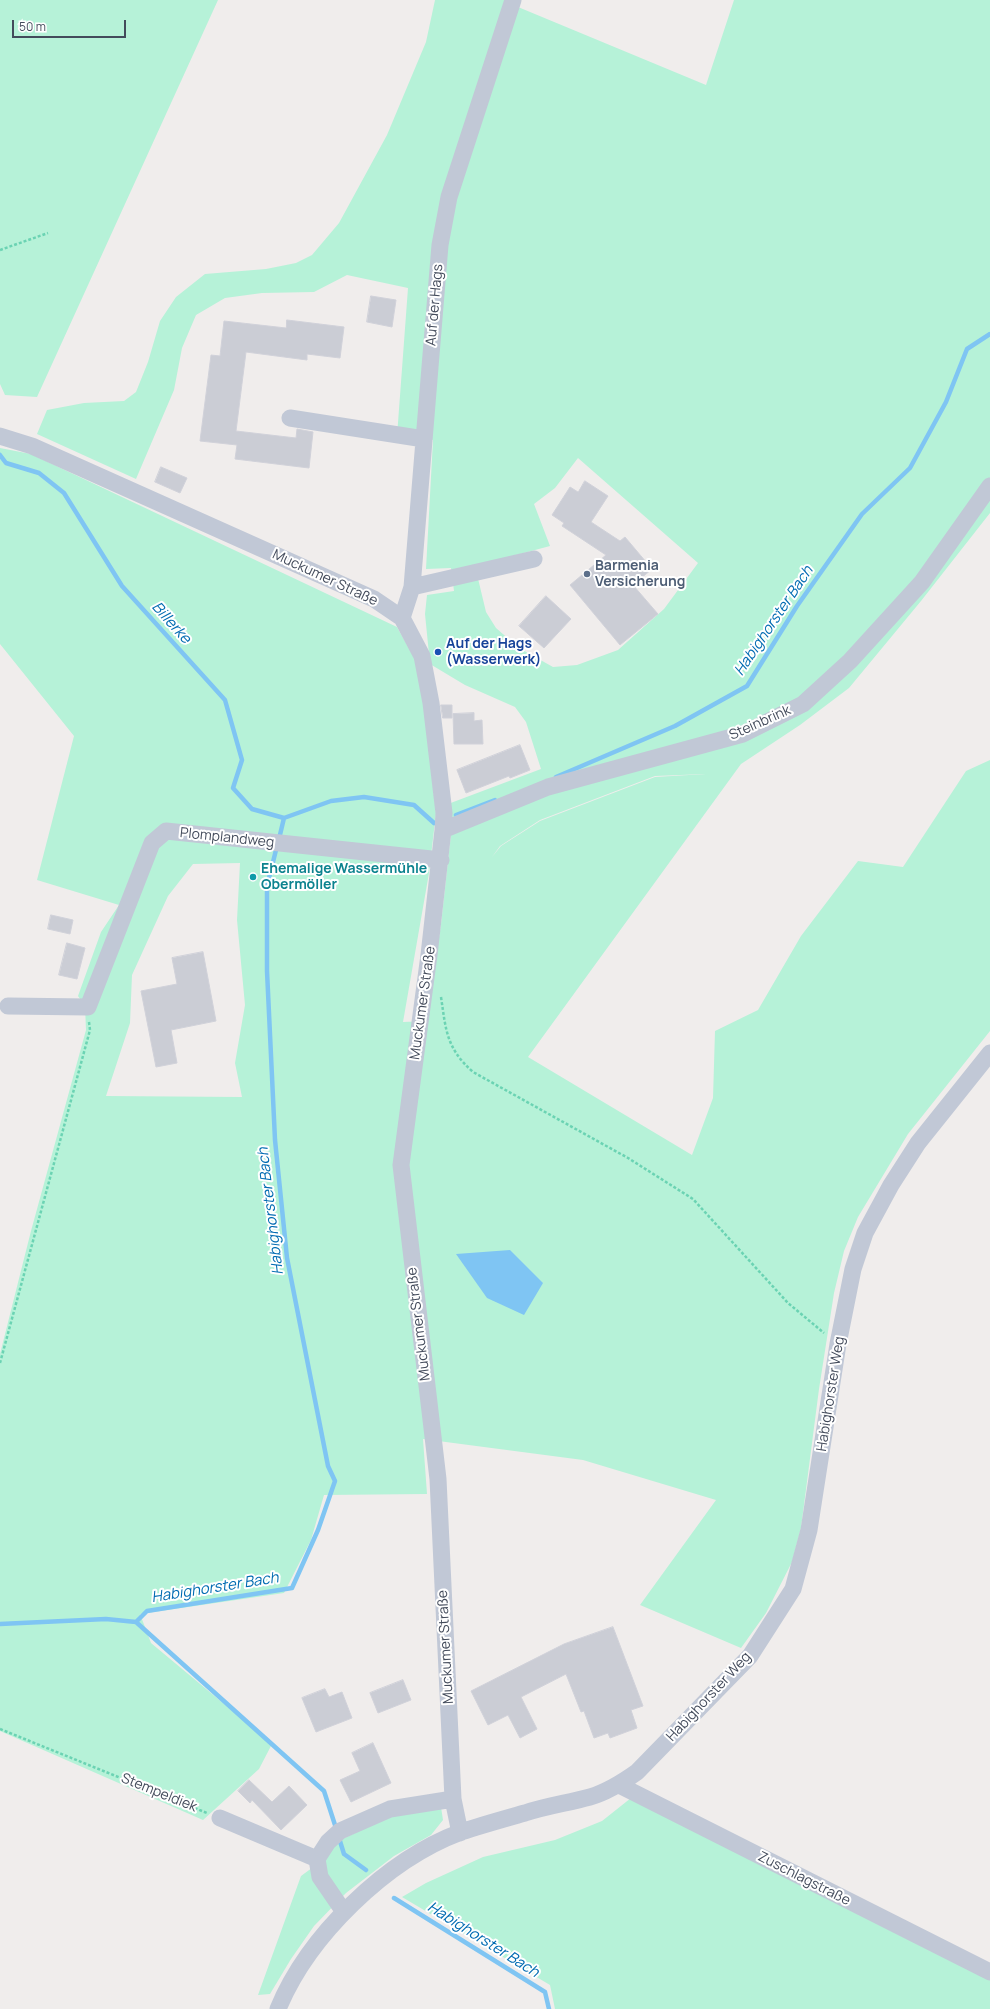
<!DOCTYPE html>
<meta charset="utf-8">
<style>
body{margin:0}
#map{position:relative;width:990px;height:2009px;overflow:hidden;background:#f0edec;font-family:Manrope,sans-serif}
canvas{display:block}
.scale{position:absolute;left:12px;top:20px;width:114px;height:18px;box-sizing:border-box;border:2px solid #434b5b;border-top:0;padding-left:5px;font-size:12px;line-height:14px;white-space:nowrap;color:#434b5b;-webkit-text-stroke:3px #fff;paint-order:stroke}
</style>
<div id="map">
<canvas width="990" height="2009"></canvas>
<div class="scale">50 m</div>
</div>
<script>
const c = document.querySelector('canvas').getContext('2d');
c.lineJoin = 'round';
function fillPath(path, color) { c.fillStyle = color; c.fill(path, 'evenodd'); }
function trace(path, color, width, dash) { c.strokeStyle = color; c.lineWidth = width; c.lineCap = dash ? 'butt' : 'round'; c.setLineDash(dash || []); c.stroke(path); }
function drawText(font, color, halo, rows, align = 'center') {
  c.font = font + ' Manrope,sans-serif'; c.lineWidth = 4; c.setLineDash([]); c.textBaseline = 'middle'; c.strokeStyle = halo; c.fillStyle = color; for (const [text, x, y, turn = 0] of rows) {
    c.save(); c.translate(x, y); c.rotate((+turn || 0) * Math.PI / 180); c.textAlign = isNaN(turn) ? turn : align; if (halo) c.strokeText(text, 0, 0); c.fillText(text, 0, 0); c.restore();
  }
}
fillPath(new Path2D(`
 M0,0H218L37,397L5,395L0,384Z
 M435,0H506L454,201L518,7L706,85L734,0H990V513L921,601L849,688L800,725L741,764L528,1057L692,1155L713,1098L715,1031L758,1010L801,936L858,861L903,867L966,771L990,760V1031L908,1134L858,1217L844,1251L834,1293L819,1389L801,1528L792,1562L766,1613L741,1648L640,1605L716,1500L583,1460L423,1439L427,1494L324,1495L311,1540L284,1593L140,1614L151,1643L272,1744L259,1769L203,1820L0,1731V1354L31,1231L86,1030L85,1006L78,996L101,932L119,905L37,880L74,736L0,644V448L31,454L397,627L417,663L423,698L436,813L429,873L403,1022L427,1021L441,924L451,834L448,804L541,769L526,722L515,707L465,685L430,664L425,614L427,595L454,591L451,568L426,569L433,440L397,436L408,288L347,275L314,292L262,293L225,298L196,315L182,348L174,390L136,479L37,434L47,410L84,403L124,401L136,392L148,362L160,321L176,297L205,274L266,269L296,263L312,255L339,223L387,135L426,42ZM578,458L698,563L664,609L618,650L577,665L553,667L519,648L496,628L486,612L475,566L550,546L534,504L555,488ZM706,774L655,777L540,821L501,846L492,857L500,846L540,820L655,776ZM240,863L237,920L245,1005L235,1063L242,1097L106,1096L130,1023L132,975L168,896L193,864Z
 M631,1798L990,1979V2009H555L550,1985L402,1897L426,1883L483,1857L555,1840L602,1821Z
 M431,1806L441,1807L443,1820L431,1835L394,1856L346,1893L314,1926L291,1959L270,1994L258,1995L301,1876L320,1862L330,1845L384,1819Z`), '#b6f2d8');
fillPath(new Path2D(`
 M510,1250L543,1283L524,1315L487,1298L456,1254Z`), '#7fc5f3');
trace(new Path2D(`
 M0,455L6,463L39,473L64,493L122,586L225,700L242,760L233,788L252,809L284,818
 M556,777L675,726L747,686L797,606L862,514L910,468L946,402L967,349L990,334
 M456,815L495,800
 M279,839L284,818L331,801L364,797L414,805L434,823
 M277,846L267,886V971L275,1140L287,1258L328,1466L335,1481L318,1530L292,1588L147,1611L136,1622L324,1791L335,1825
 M0,1624L106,1619L136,1622
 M339,1838L344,1854L366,1870
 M394,1898L545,1992L549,2009`), '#7fc5f3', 4.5);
const building = new Path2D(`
 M371,296L396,300L392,327L367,322Z
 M287,320L344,327L340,358L307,354V360L246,352L236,431L296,438L297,429L313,432L309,468L235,459L237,445L200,441L211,355L220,356L224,321L286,328Z
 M161,467L187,478L180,493L155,482Z
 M585,481L608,496L591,522L620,541L625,537L652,569L633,585L658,614L620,645L570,585L606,555L562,526L564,523L552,515L570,487L578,492Z
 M546,596L571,619L544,648L519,626Z
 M441,705H452V718H443Z
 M474,713V721L482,720L483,744H454L453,714Z
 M520,745L530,770L510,778L509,776L466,793L457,770Z
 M51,915L73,920L70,934L48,929Z
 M67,943L85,948L77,979L59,975Z
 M203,952L216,1021L171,1030L177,1063L156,1067L141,991L177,984L172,958Z
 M613,1627L643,1706L631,1710L637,1728L610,1738L608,1733L594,1738L584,1711L581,1712L566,1674L521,1697L537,1729L520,1738L508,1715L488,1725L471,1691L564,1644Z
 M403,1680L411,1700L378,1713L370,1693Z
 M325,1689L329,1697L342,1692L352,1718L316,1732L302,1698Z
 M373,1743L391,1783L351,1802L340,1780L360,1771L352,1753Z
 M249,1780L272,1802L289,1786L307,1805L281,1830L252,1800L250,1803L238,1791Z`);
fillPath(building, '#cbcdd5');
trace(building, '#d0d1d9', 1);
trace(new Path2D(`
 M0,250L48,233
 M441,997C446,1030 446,1048 473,1072L628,1158L693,1199L788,1303L824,1333
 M0,1363L90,1030L89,1022
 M0,1729L207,1813`), '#6bd3b3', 2.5, [3, 2]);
trace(new Path2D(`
 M290,418L424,439
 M0,436L32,446L374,599L402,618L422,656L431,703L444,813L443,830L429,955L401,1165L438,1479L453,1799L460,1833
 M412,587L534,559
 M402,618L412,587L440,245L449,197L513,0
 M443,830L548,787L743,734L803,704L850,661L922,582L990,486
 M8,1006L88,1007L152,843L166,831L441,860
 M619,1785L990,1972
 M220,1818L317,1859L328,1842L340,1831L390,1809L453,1799
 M317,1859L320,1877L344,1912
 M278,2009C308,1936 386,1860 461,1832C482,1825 504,1819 525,1813C546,1806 568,1803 590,1797C607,1792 623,1782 637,1772L750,1656L793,1589L809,1530L838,1344L853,1269L865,1233L891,1185L918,1143L990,1053`), '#c1c8d6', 17);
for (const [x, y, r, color] of [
 [587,574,4,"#5c6f8a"],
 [438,652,4,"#1a4fb4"],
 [253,877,4,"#0f9aa8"]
]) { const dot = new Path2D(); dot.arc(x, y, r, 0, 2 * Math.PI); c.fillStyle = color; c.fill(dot); trace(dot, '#fff', 1.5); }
drawText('14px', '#434b5b', '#fff', [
 ["Auf der Hags",435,305,-85],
 ["Muckumer Straße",325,578,25],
 ["Steinbrink",760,723,-24],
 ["Plomplandweg",227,838,6],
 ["Muckumer Straße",423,1003,-82],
 ["Muckumer Straße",419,1324,-97],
 ["Habighorster Weg",831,1394,-81],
 ["Muckumer Straße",446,1647,-93],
 ["Habighorster Weg",709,1697,-47],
 ["Stempeldiek",159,1793,22],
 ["Zuschlagstraße",804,1879,27]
]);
drawText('bold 14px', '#4e5e75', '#fff', [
 ["Barmenia",595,566],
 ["Versicherung",595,582]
], 'left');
drawText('bold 14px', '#164399', '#fff', [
 ["Auf der Hags",446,644],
 ["(Wasserwerk)",446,660]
], 'left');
drawText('bold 14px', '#0d838f', '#fff', [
 ["Ehemalige Wassermühle",261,869],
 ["Obermöller",261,885]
], 'left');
drawText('italic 15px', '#006bb2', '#fff', [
 ["Habighorster Bach",774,621,-56],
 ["Billerke",171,623,48],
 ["Habighorster Bach",271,1211,-97],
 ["Habighorster Bach",215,1588,-9],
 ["Habighorster Bach",483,1940,32]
]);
</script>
